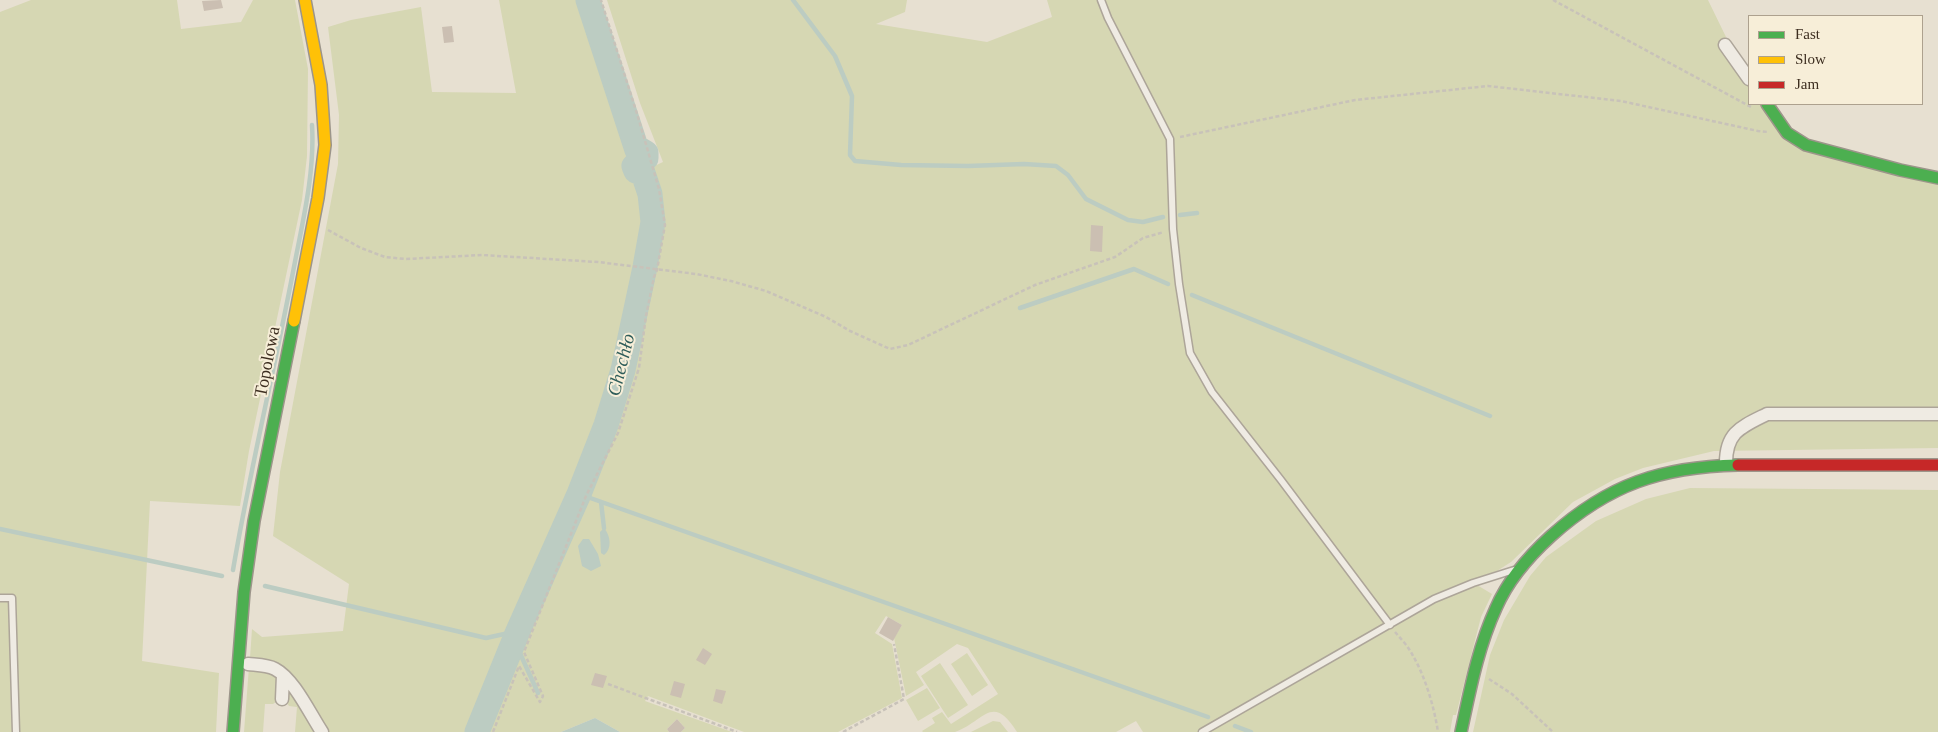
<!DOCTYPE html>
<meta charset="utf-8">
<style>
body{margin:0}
#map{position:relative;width:1938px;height:732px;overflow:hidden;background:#e7e0d1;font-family:Georgia,serif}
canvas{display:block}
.legend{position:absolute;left:1748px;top:15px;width:175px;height:90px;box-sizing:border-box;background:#f7eed8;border:1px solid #ada18e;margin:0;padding:6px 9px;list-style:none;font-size:15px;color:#3d2e20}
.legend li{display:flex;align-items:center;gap:10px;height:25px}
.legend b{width:25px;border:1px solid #ada18e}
</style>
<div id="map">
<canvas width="1938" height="732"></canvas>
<ul class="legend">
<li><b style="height:6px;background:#4caf50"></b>Fast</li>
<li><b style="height:6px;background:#ffc107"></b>Slow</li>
<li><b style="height:6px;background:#c62828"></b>Jam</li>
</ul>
</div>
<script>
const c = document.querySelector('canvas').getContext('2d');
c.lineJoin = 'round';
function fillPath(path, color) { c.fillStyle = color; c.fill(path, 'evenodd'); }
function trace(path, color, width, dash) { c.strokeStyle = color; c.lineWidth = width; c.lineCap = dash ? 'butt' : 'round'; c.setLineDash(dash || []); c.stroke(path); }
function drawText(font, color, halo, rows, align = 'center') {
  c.font = font + ' Georgia,serif'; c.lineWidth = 4; c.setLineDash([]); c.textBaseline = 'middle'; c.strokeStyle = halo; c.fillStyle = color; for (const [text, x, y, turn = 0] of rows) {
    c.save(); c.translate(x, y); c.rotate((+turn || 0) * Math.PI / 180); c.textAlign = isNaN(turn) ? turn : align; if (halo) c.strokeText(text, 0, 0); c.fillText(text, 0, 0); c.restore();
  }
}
fillPath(new Path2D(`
 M31,0H177L181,29L241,22L253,0H295L308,69L307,156L302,200L249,451L240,506L150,501L142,661L219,673L216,732H0V12Z
 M499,0H582L647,195L649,223L644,255L611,389L574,485L472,732H326L294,682L250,658L252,629L262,637L343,631L349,584L273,536L280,472L338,164L339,115L328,27L351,20L421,7L432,92L516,93Z
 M607,0H907L905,12L876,24L987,42L1052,17L1047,0H1708L1726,37L1719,43L1749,88V104H1760L1783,136L1938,183V448L1714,451L1643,468L1615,479L1573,502L1511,562L1497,571L1477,578V585L1492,594L1481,617L1456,715H1453L1450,732H1143L1136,721L1116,732H1017C992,692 984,722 955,732C946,732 933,732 923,732L922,731L935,723L932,718L942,712L951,724L998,694L968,648L957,644L916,672L924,685L906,696L894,638L902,625L886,616L875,633L892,644L902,698L838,732H744L648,696L645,701L732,732H681L685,728L677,719L667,729L669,732H620L595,718L561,732H481L615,415L627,380L637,334L657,224L656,202L648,169L663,162L640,103Z
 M1690,488L1938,490V732H1473L1490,655L1504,620L1530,576L1546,557L1596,521L1646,499Z
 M967,653L988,685L972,696L951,664Z
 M940,663L968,705L948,718L921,676Z
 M249,667L278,675L276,702L273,704H265L263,732H244Z
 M286,684L318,732H295L297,707L289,706L287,703Z
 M927,688L940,708L918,721L906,700Z
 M993,721L1000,722L1008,732H971Z`), '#d6d7b3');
fillPath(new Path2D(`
 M604,528C611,536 612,549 604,555L601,553L600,532Z
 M583,539H589L598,554L601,566L591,571L582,566L578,546Z
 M595,718L620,732H561Z`), '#bcccc2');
trace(new Path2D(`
 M793,0L835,56L852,96L850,155L855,161L901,165L968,166L1024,164L1056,166L1068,175L1086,199L1128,220L1143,222L1163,217
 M1180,215L1197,213
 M1192,295L1490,416
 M1020,308L1134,269L1168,284
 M579,494L1208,717
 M601,502L604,528
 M0,529L222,576
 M233,570C250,470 274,371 293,272C302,224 315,174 312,125
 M265,586L486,638L518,631
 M514,640L538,693
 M1235,726L1251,732`), '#bcccc2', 4.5);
trace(new Path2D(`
 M477,732L518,631L579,494L606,425L623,370L645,267L653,222L650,194L642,170L636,171L634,166L638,162L646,158V153L641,150H637L588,0`), '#bcccc2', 25);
fillPath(new Path2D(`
 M221,0L223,8L204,11L202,1Z
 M452,26L454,42L444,43L442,27Z
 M1091,225L1103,226L1102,252L1090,251Z
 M888,617L902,625L893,641L879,633Z
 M703,648L712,654L705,665L696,660Z
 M595,673L607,676L603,688L591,685Z
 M674,681L685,684L681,698L670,695Z
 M716,689L726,691L722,704L713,701Z
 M677,719L685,728L681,732H669L667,729Z`), '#cbbfb2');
const lane = new Path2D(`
 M1101,0L1108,18L1170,139L1173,229L1179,284L1190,353L1212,392L1281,480L1390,625
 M0,598H12L16,732
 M1202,732L1434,599L1473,583L1514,570`);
const street = new Path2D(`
 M1725,45L1749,79
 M1726,463C1726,432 1741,427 1767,414H1938
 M248,664C256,665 267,665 275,669C294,679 310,714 322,732
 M282,699L283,675`);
const fast = new Path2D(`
 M1767,104L1787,133L1806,145L1900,170L1938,178
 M233,732L244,592L254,521L294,321
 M1461,732C1470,690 1478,647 1496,608C1508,580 1529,556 1551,536C1609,484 1661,467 1738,465`);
const slow = new Path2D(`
 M294,321L318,198L325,145L321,85L305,0`);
const jam = new Path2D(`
 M1738,465H1938`);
trace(lane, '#ada599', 9);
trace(street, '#ada599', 15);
trace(fast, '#9c958a', 14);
trace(slow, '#9c958a', 14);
trace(jam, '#9c958a', 14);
trace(new Path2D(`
 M1553,0L1751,107
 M1180,137L1355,100L1488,86L1621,101L1758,131L1768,132
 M328,230L361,248L385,257L406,259L482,255L598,262L696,274L731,281L766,291L826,317L850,331L890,349L908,345L1035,285L1115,257L1143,238L1164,232
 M1395,632C1401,639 1408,646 1412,654C1425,676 1434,706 1438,732
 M1489,679L1512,694L1553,732
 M608,684L737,732
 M493,732L519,666L540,702L543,696L524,652L586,496L618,433L639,368L646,316L654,277L657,270L665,225L659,189L638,117L601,0
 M843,732L904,699L894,644`), '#c8c2b9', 2.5, [4, 2.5]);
trace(lane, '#efebe3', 6);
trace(street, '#efebe3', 12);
trace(fast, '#4caf50', 11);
trace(slow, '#ffc107', 11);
trace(jam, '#c62828', 11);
drawText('18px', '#3d2e20', '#f7eed8', [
 ["Topolowa",268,362,-79]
]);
drawText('italic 19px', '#2f5d5a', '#f7eed8', [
 ["Chechło",622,365,-76]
]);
</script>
